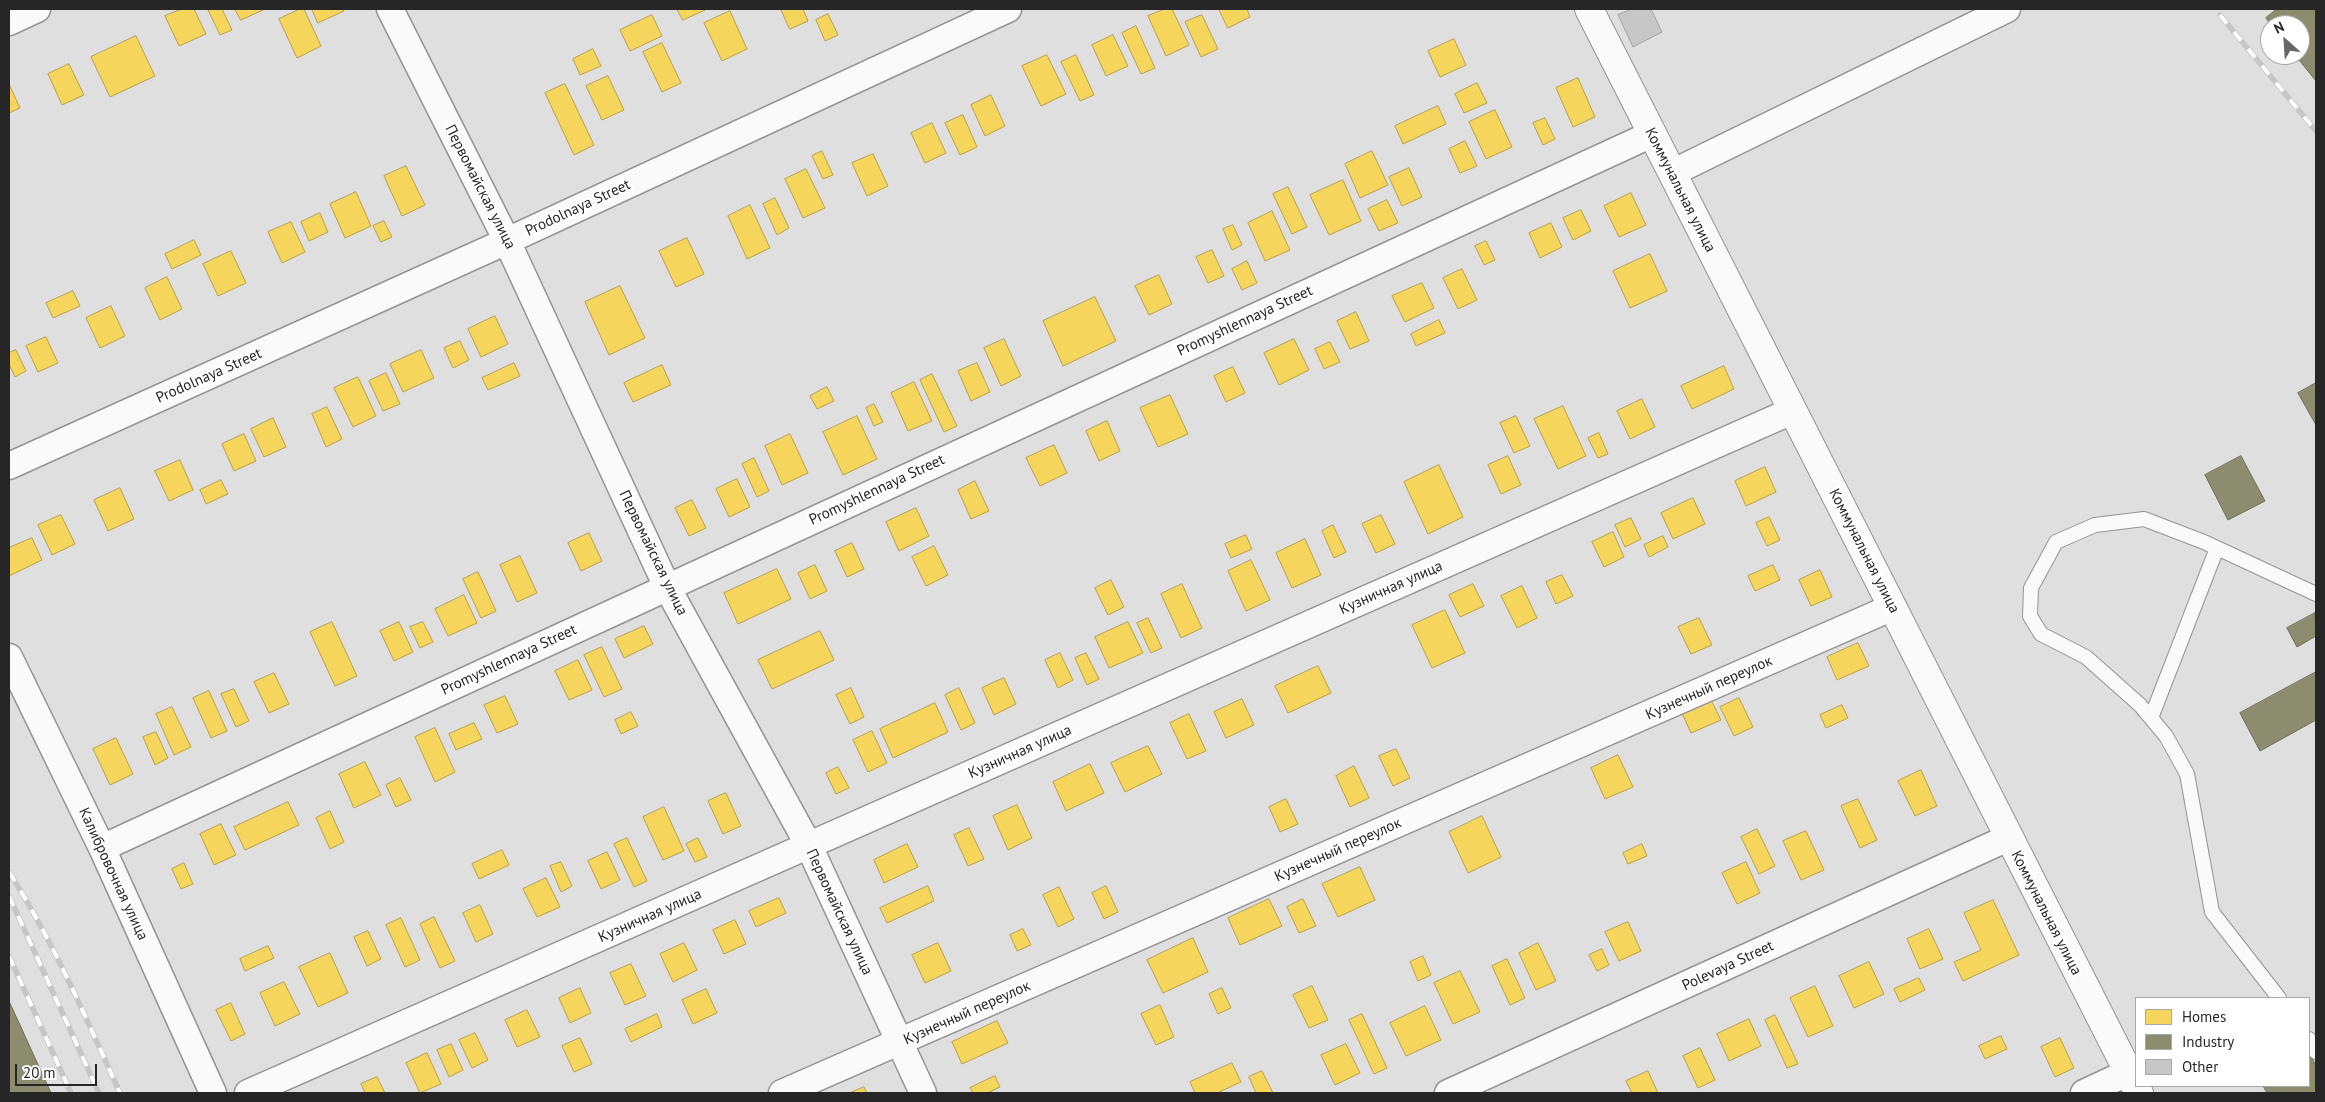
<!DOCTYPE html>
<meta charset="utf-8">
<style>
body{margin:0}
#map{position:relative;width:2325px;height:1102px;overflow:hidden;background:#dfdfdf;font-family:"PT Sans",sans-serif}
canvas{display:block}
.frame{position:absolute;inset:0;border:10px solid #262627;pointer-events:none}
.legend{position:absolute;left:2135px;top:997px;width:175px;height:90px;box-sizing:border-box;background:#fff;border:1px solid #a8a8a9;margin:0;padding:6px 9px;list-style:none;font-size:15px;color:#262627}
.legend li{display:flex;align-items:center;gap:10px;height:25px}
.legend b{width:25px;border:1px solid #a8a8a9}
.north{position:absolute;left:2260px;top:15px;width:50px;height:50px;box-sizing:border-box;background:#fff;border:1px solid #a8a8a9;border-radius:50%;rotate:334deg;font-size:14px;font-weight:700;line-height:20px;text-align:center;color:#262627}
.north::after{content:'';display:block;margin:auto;width:18px;height:22px;background:#676767;clip-path:polygon(50% 0,100% 100%,50% 72%,0 100%)}
.scale{position:absolute;left:15px;top:1064px;width:82px;height:22px;box-sizing:border-box;border:2px solid #262627;border-top:0;padding-left:6px;font-size:15px;line-height:18px;white-space:nowrap;color:#262627;-webkit-text-stroke:4px #fff;paint-order:stroke}
</style>
<div id="map">
<canvas width="2325" height="1102"></canvas>
<div class="frame"></div>
<ul class="legend">
<li><b style="height:14px;background:#f6d55c"></b>Homes</li>
<li><b style="height:14px;background:#8c8c6e"></b>Industry</li>
<li><b style="height:14px;background:#c7c7c7"></b>Other</li>
</ul>
<div class="north">N</div>
<div class="scale">20 m</div>
</div>
<script>
const c = document.querySelector('canvas').getContext('2d');
c.lineJoin = 'round';
function fillPath(path, color) { c.fillStyle = color; c.fill(path, 'evenodd'); }
function trace(path, color, width, dash) { c.strokeStyle = color; c.lineWidth = width; c.lineCap = dash ? 'butt' : 'round'; c.setLineDash(dash || []); c.stroke(path); }
function drawText(font, color, halo, rows, align = 'center') {
  c.font = font + ' "PT Sans",sans-serif'; c.lineWidth = 5; c.setLineDash([]); c.textBaseline = 'middle'; c.strokeStyle = halo; c.fillStyle = color; for (const [text, x, y, turn = 0] of rows) {
    c.save(); c.translate(x, y); c.rotate((+turn || 0) * Math.PI / 180); c.textAlign = isNaN(turn) ? turn : align; if (halo) c.strokeText(text, 0, 0); c.fillText(text, 0, 0); c.restore();
  }
}
const homes = new Path2D(`
 M182,9H194L206,34L179,46L165,16Z
 M222,9L232,30L220,35L208,10Z
 M235,9H265L241,20Z
 M300,9H304L321,46L297,58L279,19Z
 M312,9H343L344,11L318,23Z
 M677,9H705V10L683,20Z
 M781,9H803L808,21L790,29Z
 M1165,9H1172L1189,45L1166,56L1148,16Z
 M1219,9H1247L1250,17L1228,28Z
 M730,11L747,49L722,61L704,23Z
 M828,14L838,35L825,41L816,20Z
 M652,15L662,36L630,51L620,30Z
 M1202,15L1218,49L1201,57L1185,22Z
 M1136,26L1155,68L1141,74L1122,33Z
 M1113,35L1128,66L1106,76L1092,45Z
 M136,36L155,76L110,97L91,57Z
 M1454,39L1466,65L1440,77L1428,51Z
 M662,43L681,83L662,92L643,52Z
 M593,49L601,66L580,75L573,59Z
 M1047,55L1066,94L1041,106L1022,66Z
 M1076,55L1094,95L1080,101L1061,62Z
 M69,64L84,95L62,105L48,74Z
 M608,76L624,110L602,120L586,86Z
 M1578,78L1595,117L1573,127L1556,88Z
 M1477,83L1487,103L1464,113L1455,94Z
 M9,84L20,108L9,113Z
 M565,84L594,145L574,155L545,93Z
 M991,95L1005,126L985,136L971,105Z
 M1438,106L1446,124L1403,144L1395,126Z
 M1495,110L1512,147L1486,159L1469,122Z
 M963,115L977,147L960,155L945,123Z
 M1545,118L1555,139L1543,145L1533,123Z
 M932,123L946,153L925,163L911,133Z
 M1465,141L1477,166L1460,173L1449,149Z
 M822,151L833,175L823,179L812,156Z
 M1372,151L1388,185L1360,198L1345,164Z
 M873,154L888,186L867,196L852,163Z
 M406,166L425,205L402,216L384,176Z
 M1409,168L1422,197L1402,206L1389,177Z
 M806,169L825,208L803,218L785,179Z
 M1343,180L1361,221L1329,235L1310,195Z
 M1288,187L1307,227L1292,234L1273,194Z
 M356,192L371,226L345,238L330,204Z
 M1631,193L1646,225L1619,237L1604,206Z
 M775,198L789,228L777,235L763,204Z
 M1387,200L1398,223L1379,231L1368,209Z
 M750,205L770,248L747,259L728,216Z
 M1581,210L1591,231L1573,240L1563,218Z
 M1272,211L1290,250L1265,261L1248,223Z
 M320,213L328,232L309,241L301,222Z
 M384,221L392,237L381,242L373,226Z
 M291,222L305,252L282,263L268,232Z
 M1551,223L1562,247L1540,258L1529,233Z
 M1233,225L1242,245L1232,250L1223,229Z
 M687,238L704,274L676,287L659,251Z
 M194,240L201,255L172,269L165,254Z
 M1486,241L1495,260L1484,265L1475,246Z
 M1212,250L1224,276L1208,283L1196,257Z
 M231,251L246,283L218,296L203,264Z
 M1650,254L1667,291L1630,308L1613,271Z
 M1247,261L1257,283L1242,290L1232,269Z
 M1462,269L1477,300L1458,309L1443,278Z
 M1159,275L1172,304L1149,315L1135,286Z
 M167,277L182,309L160,320L145,288Z
 M1422,283L1434,308L1405,322L1392,296Z
 M620,286L645,338L609,355L585,302Z
 M73,291L80,306L53,318L46,303Z
 M1095,297L1116,341L1063,366L1043,321Z
 M111,306L125,336L100,348L86,318Z
 M1356,312L1369,341L1350,349L1337,321Z
 M495,316L508,344L481,357L468,329Z
 M1439,320L1445,333L1416,346L1411,334Z
 M46,337L58,363L38,372L26,346Z
 M1004,339L1021,376L1001,386L984,348Z
 M1294,339L1309,370L1279,385L1264,353Z
 M460,341L469,360L453,368L444,348Z
 M1330,342L1340,362L1324,369L1315,349Z
 M16,350L26,371L15,377L9,364V353Z
 M421,350L434,378L403,392L390,364Z
 M514,363L520,376L488,390L482,378Z
 M977,363L990,392L971,401L958,371Z
 M662,365L671,385L633,402L624,383Z
 M1724,366L1734,389L1692,409L1681,386Z
 M1233,367L1245,393L1226,402L1214,376Z
 M386,373L400,404L383,411L369,381Z
 M932,374L957,426L944,432L920,380Z
 M358,377L376,416L353,427L334,388Z
 M914,382L932,421L908,431L891,393Z
 M827,387L834,401L817,409L810,396Z
 M1170,395L1188,434L1158,447L1140,408Z
 M1642,399L1655,427L1630,439L1617,411Z
 M874,404L883,422L874,426L866,408Z
 M1563,406L1586,456L1558,469L1534,419Z
 M327,407L342,439L326,447L312,414Z
 M857,416L877,459L843,475L823,432Z
 M1516,416L1530,446L1514,453L1500,423Z
 M273,418L286,447L264,457L251,429Z
 M1107,421L1120,451L1099,461L1086,431Z
 M1599,433L1608,454L1598,458L1588,438Z
 M244,434L256,461L234,471L222,444Z
 M790,434L808,473L782,485L765,446Z
 M1054,445L1067,473L1040,486L1026,458Z
 M1508,456L1521,485L1501,494L1488,465Z
 M754,458L769,491L757,497L742,464Z
 M180,460L193,490L169,501L155,471Z
 M1439,465L1463,517L1428,534L1404,482Z
 M1765,467L1776,492L1746,506L1735,481Z
 M737,479L750,507L729,517L716,489Z
 M221,480L228,494L206,504L200,490Z
 M975,481L989,511L971,519L958,490Z
 M120,488L134,519L108,531L94,500Z
 M1693,498L1705,524L1673,539L1661,513Z
 M692,500L706,528L689,536L675,508Z
 M916,508L929,536L899,551L886,522Z
 M61,515L75,544L52,555L38,525Z
 M1381,515L1395,544L1376,553L1362,524Z
 M1769,517L1780,540L1767,546L1756,523Z
 M1631,518L1641,539L1625,547L1615,525Z
 M1333,525L1346,552L1334,558L1322,531Z
 M1613,532L1624,557L1604,567L1592,542Z
 M589,533L602,561L581,571L568,543Z
 M1246,535L1252,549L1231,558L1225,544Z
 M1663,536L1668,547L1649,557L1644,545Z
 M32,538L42,560L9,576V548Z
 M1305,539L1321,575L1292,588L1276,553Z
 M852,543L864,569L847,577L835,551Z
 M934,546L948,575L926,586L912,557Z
 M520,556L537,593L517,602L500,565Z
 M1251,560L1270,600L1246,611L1228,571Z
 M815,565L827,591L810,599L798,573Z
 M1773,565L1780,580L1755,591L1748,576Z
 M777,569L791,599L738,624L724,593Z
 M1820,570L1832,597L1811,606L1799,580Z
 M478,572L496,611L481,618L463,579Z
 M1562,575L1573,596L1556,604L1546,582Z
 M1111,580L1124,607L1108,615L1095,588Z
 M1182,584L1202,628L1181,638L1161,594Z
 M1473,584L1484,606L1460,617L1449,595Z
 M1522,586L1537,618L1517,628L1501,596Z
 M464,595L477,623L448,636L435,609Z
 M1445,610L1465,653L1432,668L1412,625Z
 M1148,618L1162,648L1151,653L1137,623Z
 M1699,618L1712,645L1691,654L1678,627Z
 M332,622L357,676L335,686L310,632Z
 M399,622L413,652L394,661L380,631Z
 M423,622L433,642L420,648L410,627Z
 M1128,622L1143,653L1109,668L1095,637Z
 M644,626L653,644L624,658L615,639Z
 M820,631L834,660L772,689L758,660Z
 M1858,643L1869,666L1837,680L1827,657Z
 M602,647L622,689L604,697L584,655Z
 M1060,653L1073,680L1058,688L1045,660Z
 M1086,653L1099,679L1087,685L1075,658Z
 M578,660L592,690L569,700L555,671Z
 M1318,666L1331,693L1288,713L1275,686Z
 M274,673L289,704L269,713L254,682Z
 M1004,678L1016,704L994,715L982,688Z
 M851,688L864,717L850,724L836,695Z
 M959,688L975,723L961,730L945,695Z
 M234,689L249,721L236,727L221,694Z
 M209,691L227,731L211,738L193,698Z
 M505,696L518,724L497,733L484,705Z
 M1739,698L1753,727L1734,736L1720,707Z
 M1242,699L1254,725L1226,738L1214,712Z
 M1711,700L1721,720L1691,733L1682,713Z
 M935,703L948,732L893,758L880,729Z
 M1842,705L1848,718L1826,728L1820,715Z
 M172,707L191,747L174,755L156,714Z
 M631,712L638,726L621,734L615,720Z
 M1189,714L1206,751L1187,759L1170,723Z
 M474,723L482,739L456,750L449,734Z
 M435,728L455,772L435,782L415,737Z
 M872,731L887,763L868,772L853,740Z
 M156,732L168,758L155,765L143,737Z
 M116,738L133,774L110,785L93,749Z
 M1148,746L1162,774L1125,792L1111,763Z
 M1396,749L1410,778L1393,786L1379,756Z
 M1618,755L1633,787L1605,799L1591,768Z
 M365,762L381,795L354,808L339,774Z
 M1090,764L1104,793L1066,811L1053,782Z
 M1354,766L1369,798L1350,807L1336,776Z
 M838,767L849,788L836,794L826,773Z
 M1921,770L1937,806L1915,816L1898,781Z
 M400,778L411,800L396,807L386,785Z
 M726,793L741,826L723,834L708,801Z
 M1286,799L1298,824L1280,832L1269,807Z
 M1858,799L1877,840L1860,848L1841,806Z
 M288,802L299,825L245,850L234,827Z
 M1017,805L1032,838L1008,850L993,816Z
 M664,807L684,851L663,860L643,817Z
 M330,811L344,842L330,849L316,818Z
 M1482,816L1501,857L1468,873L1449,832Z
 M221,824L236,855L214,865L200,834Z
 M969,828L984,859L968,866L954,835Z
 M1757,829L1775,866L1759,874L1741,837Z
 M1806,831L1824,870L1801,880L1783,841Z
 M627,838L647,881L634,887L614,844Z
 M698,838L707,857L695,862L686,844Z
 M907,844L918,867L884,883L874,860Z
 M1642,844L1647,856L1628,864L1623,853Z
 M502,850L509,865L479,879L472,864Z
 M607,852L620,880L601,889L588,861Z
 M561,862L572,886L561,892L550,866Z
 M1746,862L1760,893L1737,904L1722,873Z
 M184,863L193,884L181,889L172,869Z
 M1360,867L1375,900L1338,917L1322,884Z
 M546,878L560,907L537,917L523,889Z
 M928,886L934,901L887,923L880,908Z
 M1106,886L1118,912L1104,919L1092,893Z
 M1059,887L1074,919L1058,927L1043,895Z
 M779,898L786,913L756,927L749,911Z
 M1269,899L1282,926L1240,945L1228,918Z
 M1303,899L1316,926L1299,933L1287,907Z
 M1993,900L2019,955L1963,981L1954,962L1981,950L1964,913Z
 M480,905L493,934L476,942L463,913Z
 M434,917L455,961L440,968L420,924Z
 M401,918L420,960L405,967L386,925Z
 M735,920L746,944L724,954L713,930Z
 M1628,922L1641,951L1619,961L1605,932Z
 M1023,929L1031,945L1017,951L1010,935Z
 M1929,929L1943,959L1920,969L1907,939Z
 M368,931L381,959L367,966L354,937Z
 M1193,938L1208,972L1163,993L1147,960Z
 M684,943L697,970L673,982L660,954Z
 M938,943L951,971L925,983L912,955Z
 M1538,943L1556,981L1536,990L1519,953Z
 M268,946L274,958L245,971L240,959Z
 M1602,949L1609,965L1597,971L1589,955Z
 M330,953L348,993L318,1007L299,967Z
 M1423,956L1431,975L1418,981L1410,962Z
 M1507,959L1525,998L1510,1005L1492,966Z
 M1869,962L1884,994L1854,1008L1839,976Z
 M631,964L646,996L625,1005L610,973Z
 M1460,971L1480,1012L1453,1024L1434,983Z
 M1919,978L1925,990L1900,1002L1894,989Z
 M284,982L300,1014L275,1026L260,993Z
 M1312,986L1328,1020L1309,1028L1293,995Z
 M1815,986L1833,1026L1808,1037L1790,998Z
 M580,988L591,1013L570,1023L559,998Z
 M1222,988L1231,1008L1218,1014L1209,994Z
 M706,989L717,1013L693,1024L682,1000Z
 M231,1003L245,1034L231,1041L216,1010Z
 M1160,1005L1174,1037L1156,1045L1141,1014Z
 M1425,1006L1441,1040L1406,1056L1390,1023Z
 M527,1010L540,1037L517,1047L505,1020Z
 M657,1014L662,1027L631,1042L625,1029Z
 M1362,1014L1387,1068L1374,1074L1349,1020Z
 M1775,1015L1798,1064L1787,1068L1765,1020Z
 M1749,1019L1761,1046L1729,1061L1717,1034Z
 M997,1021L1008,1043L962,1064L952,1042Z
 M475,1033L488,1060L472,1068L459,1040Z
 M2001,1036L2007,1049L1985,1059L1979,1046Z
 M580,1038L592,1064L574,1072L562,1046Z
 M2060,1038L2074,1068L2055,1077L2041,1047Z
 M451,1044L463,1070L449,1077L437,1050Z
 M1346,1044L1360,1073L1335,1085L1321,1055Z
 M1700,1048L1715,1080L1698,1088L1683,1056Z
 M427,1053L441,1084L420,1093L406,1063Z
 M1232,1063L1241,1082L1217,1093H1195L1190,1082Z
 M1262,1071L1273,1093H1256L1249,1077Z
 M1648,1071L1658,1093H1632L1626,1081Z
 M995,1076L1000,1087L987,1093H973L970,1088Z
 M377,1077L385,1093H365L361,1084Z
 M864,1087L867,1093H850Z`);
fillPath(homes, '#f6d55c');
trace(homes, '#b8a04c', 1);
const industry = new Path2D(`
 M2277,9H2316V81L2295,55H2300V25H2271L2266,18Z
 M2316,383V425L2298,393Z
 M2241,456L2265,501L2228,520L2205,475Z
 M2315,613L2316,636L2297,647L2287,628Z
 M2316,672V720L2260,751L2240,713Z
 M9,1001L51,1093H9Z
 M2309,1052L2316,1066V1093H2267L2263,1086H2309Z`);
fillPath(industry, '#8c8c6e');
trace(industry, '#6d6d59', 1);
const building = new Path2D(`
 M1632,9H1651L1662,32L1633,47L1618,15Z`);
fillPath(building, '#c7c7c7');
trace(building, '#a3a3a3', 1);
const service = new Path2D(`
 M2151,718L2217,548
 M2279,998L2212,912L2187,774L2166,736L2140,705L2086,657L2041,634L2030,616L2031,588L2056,542L2095,525L2144,519L2204,542L2316,594
 M2309,1039L2316,1052`);
const minor = new Path2D(`
 M390,9L507,241L667,587L809,846L923,1093
 M9,22L37,9
 M1672,173L2007,9
 M9,466L507,241L1008,9
 M9,657L102,848L213,1093
 M102,848L1652,134
 M248,1093L1792,411
 M782,1093L1893,607
 M1448,1093L2008,838
 M2084,1093L2129,1072`);
const tertiary = new Path2D(`
 M1589,9L2139,1093`);
trace(service, '#949495', 16);
trace(minor, '#949495', 29);
trace(tertiary, '#949495', 30);
trace(service, '#fafafa', 14);
trace(minor, '#fafafa', 26);
trace(tertiary, '#fafafa', 28);
const rail = new Path2D(`
 M2220,15L2316,131
 M9,872C53,941 86,1018 120,1093
 M9,896L99,1093
 M9,956L71,1093`);
trace(rail, '#c6c6c6', 5.5);
trace(rail, '#fff', 4, [11]);
drawText('15px', '#262627', '#fff', [
 ["Первомайская улица",480,187,63],
 ["Коммунальная улица",1680,190,63],
 ["Prodolnaya Street",578,208,-25],
 ["Promyshlennaya Street",1245,321,-25],
 ["Prodolnaya Street",209,376,-24],
 ["Promyshlennaya Street",877,490,-25],
 ["Коммунальная улица",1864,551,63],
 ["Первомайская улица",653,553,64],
 ["Кузничная улица",1391,588,-24],
 ["Promyshlennaya Street",509,660,-25],
 ["Кузнечный переулок",1709,688,-24],
 ["Кузничная улица",1020,752,-24],
 ["Кузнечный переулок",1338,850,-24],
 ["Калибровочная улица",113,874,65],
 ["Первомайская улица",839,912,65],
 ["Коммунальная улица",2046,913,63],
 ["Кузничная улица",650,916,-24],
 ["Polevaya Street",1728,966,-25],
 ["Кузнечный переулок",967,1013,-24]
]);
</script>
